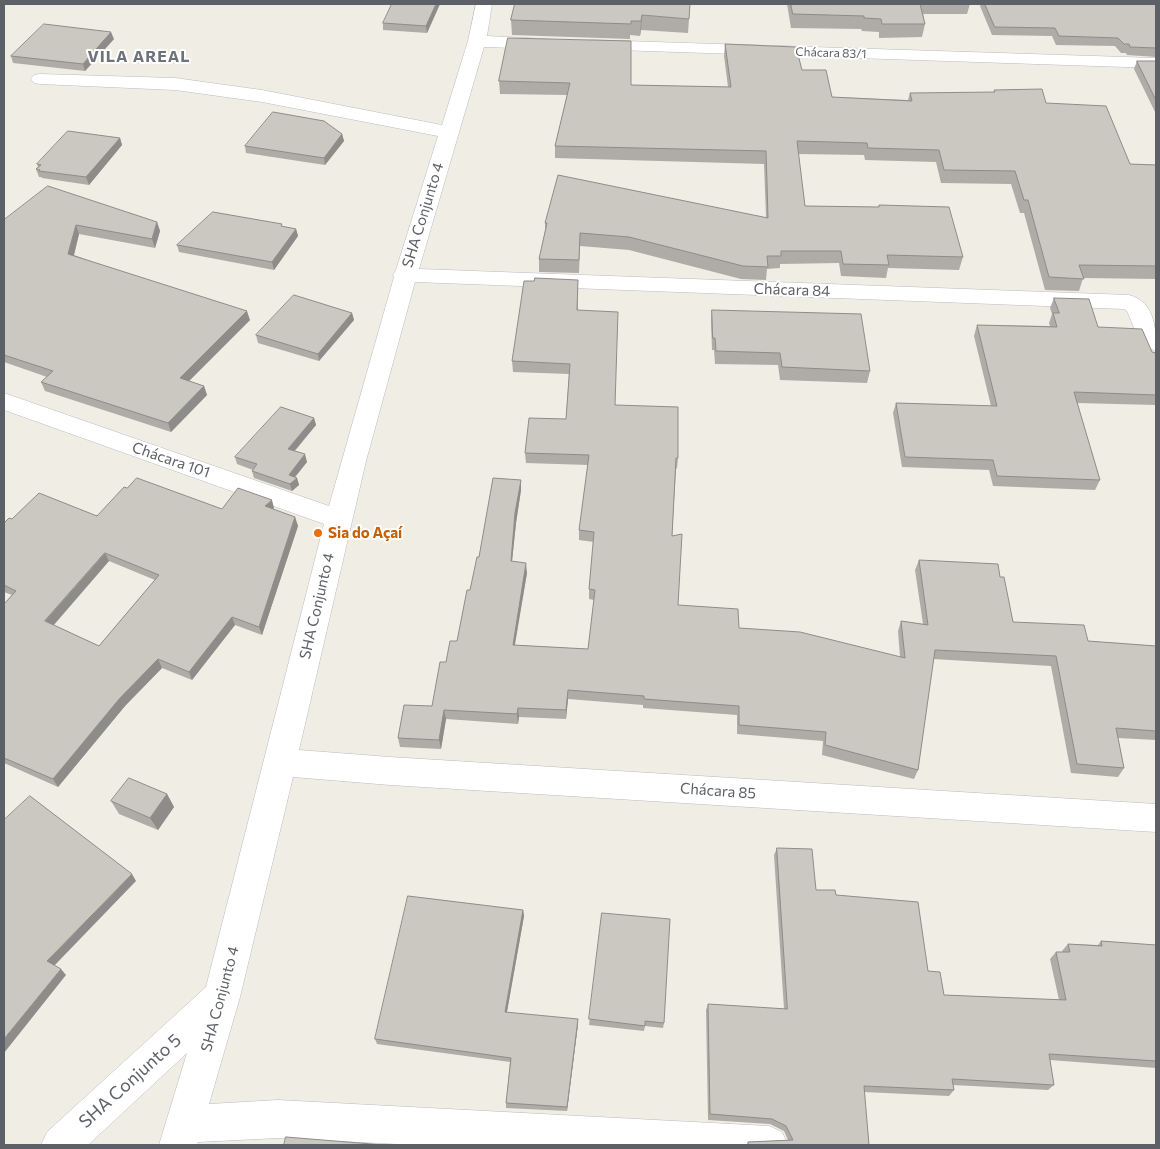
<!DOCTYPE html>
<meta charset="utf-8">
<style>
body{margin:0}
#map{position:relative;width:1160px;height:1149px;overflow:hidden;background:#f0ede5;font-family:Commissioner,sans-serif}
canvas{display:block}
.frame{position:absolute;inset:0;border:5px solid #5d6167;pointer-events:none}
</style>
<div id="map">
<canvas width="1160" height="1149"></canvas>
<div class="frame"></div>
</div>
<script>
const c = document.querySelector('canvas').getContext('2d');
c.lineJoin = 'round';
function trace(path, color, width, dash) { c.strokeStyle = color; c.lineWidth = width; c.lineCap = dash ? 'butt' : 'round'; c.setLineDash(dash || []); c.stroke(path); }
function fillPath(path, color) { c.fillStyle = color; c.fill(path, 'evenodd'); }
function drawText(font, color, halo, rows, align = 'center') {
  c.font = font + ' Commissioner,sans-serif'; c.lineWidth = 4; c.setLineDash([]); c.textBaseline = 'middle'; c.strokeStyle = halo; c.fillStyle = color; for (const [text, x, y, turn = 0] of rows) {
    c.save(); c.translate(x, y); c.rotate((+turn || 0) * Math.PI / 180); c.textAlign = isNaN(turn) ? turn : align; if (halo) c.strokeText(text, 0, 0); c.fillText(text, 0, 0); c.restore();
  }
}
const minor = new Path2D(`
 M476,4H492L487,36L545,39L551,40L554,44L551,48L545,49L484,47L419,269L1129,295C1155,302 1156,328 1156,351L1141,344L1127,311L1124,309L415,282L366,461L299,750L390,757L1156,804V832L390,785L293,777L240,997L209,1104L278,1100L769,1126L782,1132L788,1145H417L278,1138L198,1142L197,1145H159L187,1053L88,1145H41L47,1132L206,987L324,524L4,410V393L329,506L394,277L393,275L396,270L438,136L262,102L175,90L40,84L34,83L31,79L34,75L40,74L175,78L262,90L442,125L468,41Z
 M593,40L1156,58V68L587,49L584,45L587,41Z`);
trace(minor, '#b8bbc0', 1);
fillPath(minor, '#fff');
fillPath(new Path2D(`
 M440,4L427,33L383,30V23Z
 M515,4L689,19L688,33L641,30L640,36L630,35V39L512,35L511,20Z
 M787,4H970L967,14H923L925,24L922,37L879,38V32L862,31L861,29L791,28Z
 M981,4H1156V57L1127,55L1126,53H1121L1115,46L1056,45L1052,36L992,35L980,6Z
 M508,38L631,85L728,87L724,56L725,44L802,70L832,97L908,100L910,93H994V90L1046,103L1130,164L1156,165V279L1083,278L1079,291L1045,290L1024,213H1020L1011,184L941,183L936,162L865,160L864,155L798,154L805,206L878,207L879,205L963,257L959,270L888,268L886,278L841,276L839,263L780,264V268L767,269L766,280L741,279L629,250L580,246L579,273L539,272V259L545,231V223L766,217L764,164L555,158V146L567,95L500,94L499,81Z
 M114,39L85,71L13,63L11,56Z
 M1137,61H1156V114L1134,69Z
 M342,134L344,141L325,165L246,153L245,146Z
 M120,138L122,145L89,185L42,178L41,177H39L36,169L38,167L37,164Z
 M4,220L157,222L160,231L155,248L79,234L74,255L250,320L189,381L204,386L207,395L171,432L45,391L41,382L47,377L4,362Z
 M283,227L296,229L298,236L274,270L179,252L177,245Z
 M578,280V310L615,405L678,458L677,469L676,468L672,536L678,605L739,628L900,657L898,631L901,621L923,624L915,570L919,560L1000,577L1013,622L1088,641L1156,646V740L1118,738L1124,768L1118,777L1071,773L1051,666L933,659L918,770L914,779L822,755L823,741L737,734V715L643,708V705L568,699L566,719L519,717L518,724L446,719L441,749L400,747L398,738L432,706L446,662L457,641L479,557L521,480V490L516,523L512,561L527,573L515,645L588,649L594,600L589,599V589L594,542L579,540V530L588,465L526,463L525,453L566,419L569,374L513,372L512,361L534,281Z
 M1054,298L1098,327L1152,352L1156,353V405L1077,403L1100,480L1095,490L993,486L989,470L902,467L893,413L896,403L991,406L974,336L977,325L1050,326L1049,323L1052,314L1050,308Z
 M712,310L870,371L867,383L780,380L778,365L715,364L714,350H712L711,322Z
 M352,313L354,320L319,361L258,343L256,335Z
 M314,418L316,425L295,451L307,462L295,477L297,478L299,485L292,491L254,478L252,471L253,470L237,464L235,457Z
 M274,508L273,509L295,517L298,526L262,635L235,625L192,680L162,668L125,706L58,787L4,763V604L12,595L4,592V523L12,519L222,509ZM109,561L155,580L99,646L54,625Z
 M167,794L174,807L158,830L119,814L111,801Z
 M777,848L816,890L836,895L928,971L944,995L1059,1000L1050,959L1056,952H1062V951L1068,944L1098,945L1101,941L1156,946V1068L1050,1060L1054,1085L1048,1090L953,1085L954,1090L949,1096L864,1092L869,1145H747L748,1142L788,1140L784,1131L770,1124L708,1120L706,1010L708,1004L784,1009L774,855Z
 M523,910L524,916L507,1012L578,1024L567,1111L506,1108V1103L510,1062L377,1044L375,1039Z
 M602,913L664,1023L663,1028L645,1026L644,1031L589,1025Z`), '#afaca7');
fillPath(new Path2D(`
 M436,4H440L427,33L426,26Z
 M642,15L641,30L640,36L641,21Z
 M111,32L114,39L85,71L83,64Z
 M342,134L344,141L325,165L324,158Z
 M120,138L122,145L89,185L86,177Z
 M157,222L160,231L155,248L152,239Z
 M76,225L79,234L72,263L68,254Z
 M296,229L298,236L274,270L272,262Z
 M247,311L250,320L183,387L180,378Z
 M352,313L354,320L319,361L318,354Z
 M204,386L207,395L171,432L168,423Z
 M314,418L316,425L290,456L288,449Z
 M305,454L307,462L291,482L289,475Z
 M297,478L299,485L292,491L290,484Z
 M521,480V490L516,523L511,571V561L515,513Z
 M272,500L274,508L267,515L265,506Z
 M295,517L298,526L262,635L259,627Z
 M105,553L109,561L50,629L45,621Z
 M526,563L527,573L513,654V645Z
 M232,617L235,625L192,680L189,672Z
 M158,659L162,668L125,706L58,787L53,779L120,698Z
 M568,690V699L566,719V710Z
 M518,708L519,717L518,724L517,714Z
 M444,710L446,719L441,749L439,740Z
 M167,794L174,807L158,830L150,818Z
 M132,874L136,881L53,967L47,961Z
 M523,910L524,916L506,1017L505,1012Z
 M61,969L66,975L4,1053V1039Z
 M578,1019V1024L567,1111V1107Z`), '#8e8c88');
const building = new Path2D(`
 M392,4H436L426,26L383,23Z
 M515,4H690L689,19L642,15L641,21H631V24L511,20Z
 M791,4H920L925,24H882L881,19L864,18V16L793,14Z
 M985,4H1156V48L1130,47L1129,44H1124L1118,38L1059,36L1055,28L995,27Z
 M44,24L111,32L83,64L11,56Z
 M508,38L631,41V85L731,87L725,44L796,47L802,70H826L832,97L912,101L910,93L995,92L994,90L1042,89L1046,103L1106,106L1130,164L1156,165V266L1079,265L1084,279L1049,277L1028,200H1024L1015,171L944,170L939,150L868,148L867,143L797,141L805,206L879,207V205L949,207L963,257L887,255L889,265L843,264L841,251H781V256H767L768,267L743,266L629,237L580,233L579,260L539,259L547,223H545L558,175L768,218L766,151L555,146L570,83L499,81Z
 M1137,61H1156V100Z
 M273,112L324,121L342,134L324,158L245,146Z
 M68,131L120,138L86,177L39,171L40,170L36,169L41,165L37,164Z
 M48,186L157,222L152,239L76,225L68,254L247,311L180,378L204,386L168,423L41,382L53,371L4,355V220Z
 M213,212L282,224L281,226L296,229L272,262L177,245Z
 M535,278L578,280L577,310L618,312L615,405L678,407V458H676L672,536L682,534L678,605L738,609L739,628L800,632L905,658L901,621L928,625L919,560L998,564L1000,577H1004L1013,622L1084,625L1088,641L1156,646V731L1116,728L1124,768L1077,764L1056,656L935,650L918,770L825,745L826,732L739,725V706L644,699V696L568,690L566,710L518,708L517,714L444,710L439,740L398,738L404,705L432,706L440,662H446L450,641H457L467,590H470L477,557H479L493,478L521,480L515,513L511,561L526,563L513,645L588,649L595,590L589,589L594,532L579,530L589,455L525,453L529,418L566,419L570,364L512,361L524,281H534Z
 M294,295L352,313L318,354L256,335Z
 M1054,298L1089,299L1098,327L1142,329L1152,352L1156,353V395L1074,392L1100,480L997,476L993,460L905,457L896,403L997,406L977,325L1057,327L1053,313H1059Z
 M712,310L861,314L870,371L782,367L780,353L716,351L715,338H713Z
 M281,407L314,418L288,449L305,454L289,475L297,478L290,484L252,471L257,464L235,457Z
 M137,478L222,509L238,488L272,500L265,506L295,517L259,627L232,617L189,672L158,659L120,698L53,779L4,758V604L16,591L4,585V523L9,518L12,519L39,493L97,516L124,487L127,488ZM105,553L159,575L99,646L45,621Z
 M129,778L167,794L150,818L111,801Z
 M30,796L132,874L47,961L61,969L4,1039V820Z
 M777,848L812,849L816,890H835L836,895L918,902L928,971L940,972L944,995L1066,1000L1056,952H1070L1068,944L1102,946L1101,941L1156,945V1061L1049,1054L1054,1085L952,1079L954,1090L864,1086L869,1145H748V1142L793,1140L786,1126L772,1119L710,1114L708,1004L787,1009Z
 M408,896L523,910L505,1012L578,1019L567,1107L506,1103L511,1058L375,1039Z
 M602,913L670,919L664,1023L645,1021V1026L589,1019Z
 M286,1137L384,1145H284Z`);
fillPath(building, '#cbc8c2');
trace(building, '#8e8c88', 1);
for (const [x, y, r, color] of [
 [318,533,5,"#e8710a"]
]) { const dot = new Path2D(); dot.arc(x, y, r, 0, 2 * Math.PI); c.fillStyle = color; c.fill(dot); trace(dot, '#fff', 2); }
drawText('12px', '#5d6167', '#fff', [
 ["Chácara 83/1",831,53,2]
]);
drawText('15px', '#5d6167', '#fff', [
 ["SHA Conjunto 4",423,215,-73],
 ["Chácara 84",792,290,2],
 ["Chácara 101",171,460,19],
 ["SHA Conjunto 4",317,606,-77],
 ["Chácara 85",718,791,4],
 ["SHA Conjunto 4",220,999,-75]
]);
drawText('bold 15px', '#c56008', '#fff', [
 ["Sia do Açaí",328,533]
], 'left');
c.letterSpacing = '1px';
drawText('bold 16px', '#6e7379', '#fff', [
 ["VILA AREAL",139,57]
]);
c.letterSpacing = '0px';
drawText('18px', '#5d6167', '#fff', [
 ["SHA Conjunto 5",130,1081,-42]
]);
</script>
